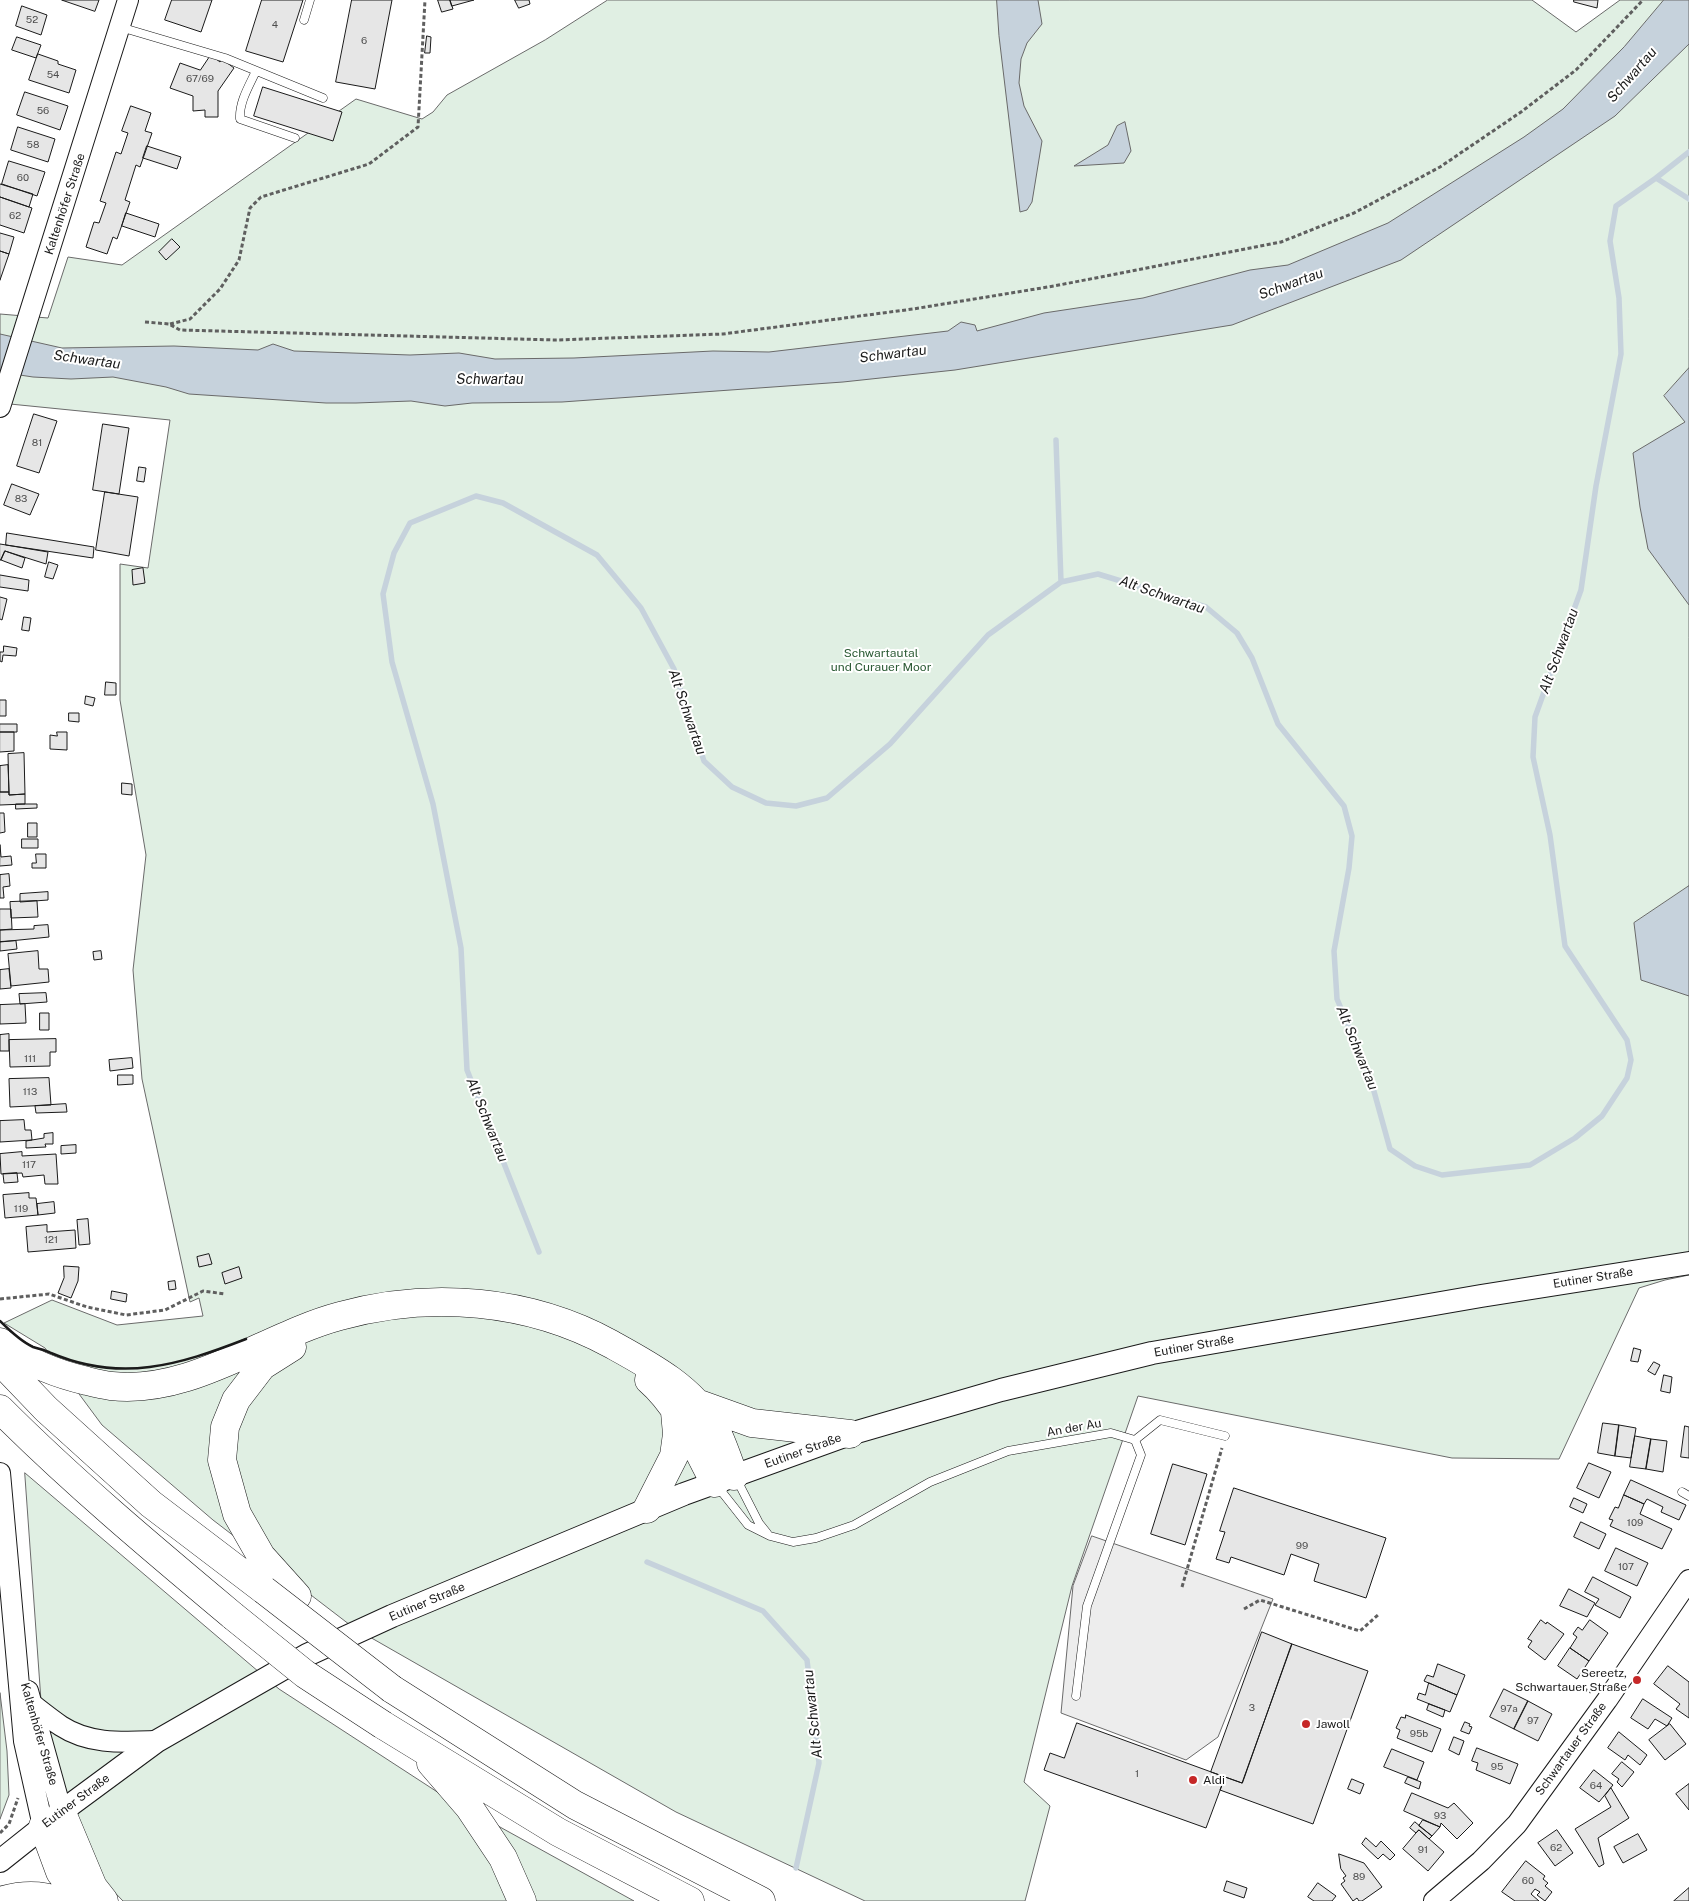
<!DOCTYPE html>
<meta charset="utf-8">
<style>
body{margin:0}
canvas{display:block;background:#fff}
</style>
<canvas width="1689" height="1901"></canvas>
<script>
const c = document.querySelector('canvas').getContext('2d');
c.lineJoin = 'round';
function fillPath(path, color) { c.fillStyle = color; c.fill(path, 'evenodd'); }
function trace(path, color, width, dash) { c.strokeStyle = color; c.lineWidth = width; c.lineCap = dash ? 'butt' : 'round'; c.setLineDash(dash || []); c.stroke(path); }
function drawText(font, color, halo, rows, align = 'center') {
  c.font = font + ' "Public Sans",sans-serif'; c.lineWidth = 4; c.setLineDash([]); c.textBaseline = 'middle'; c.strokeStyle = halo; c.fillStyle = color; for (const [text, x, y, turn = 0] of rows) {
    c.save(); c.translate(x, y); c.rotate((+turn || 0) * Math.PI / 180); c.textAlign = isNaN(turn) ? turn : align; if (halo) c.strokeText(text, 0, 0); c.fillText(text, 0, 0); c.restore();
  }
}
const green = new Path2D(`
 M608,0H1532L1576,32L1620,0H1689V1275L1665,1280L1639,1288L1559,1459L1452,1458L1138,1396L1072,1586L1024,1782L1050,1806L1025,1901H865L676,1812L354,1628L213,1520L102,1425L45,1348L4,1323L52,1300L117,1325L203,1316L199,1298L190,1302L142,1079L133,970L146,855L120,700V564L148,568L170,420L0,403V314L48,318L68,257L122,265L356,99L422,119L433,112L447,95L545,40Z
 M25,1473L279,1689L442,1795L634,1901H123L96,1873L43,1727Z
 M0,1693L7,1751L9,1795L0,1819Z`);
fillPath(green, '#e0efe3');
trace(green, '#6a6a6a', 1);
const parking = new Path2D(`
 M1092,1536L1273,1599L1218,1737L1186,1760L1061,1713L1073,1586Z`);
fillPath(parking, '#ededed');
trace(parking, '#6a6a6a', 1);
const water = new Path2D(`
 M997,0H1038L1042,24L1027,43L1021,59L1019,83L1024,106L1042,141L1032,202L1027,210L1020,212L999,36Z
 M1664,0H1689V44L1615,116L1401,260L1232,325L955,370L843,382L562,402L472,403L445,406L411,401L356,403H326L189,394L166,387L113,377L71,379L33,377L0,372V334L62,348L174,346L258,350L273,344L294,351L410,355L459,353L495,359L574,358L713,351L769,352L948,331L961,322L975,325L977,331L1044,313L1143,298L1250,270L1288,265L1388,223L1524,137L1563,109L1624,47Z
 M1125,122L1131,151L1124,163L1074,166L1108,145L1117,126Z
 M1689,368V605L1648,549L1640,507L1633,453L1685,422L1664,396Z
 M1689,886V996L1641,980L1634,923Z`);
fillPath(water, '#c6d2dc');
trace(water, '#6a6a6a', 1);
trace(new Path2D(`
 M1656,178L1689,152
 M1056,440L1061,582
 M539,1252L467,1070L461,948L433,804L392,662L383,594L394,553L410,523L476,496L503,503L597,555L641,608L674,669L704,761L732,787L766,803L796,806L827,798L890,744L988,635L1061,582L1098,574L1206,607L1237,633L1252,658L1278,724L1344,806L1352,836L1349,868L1334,951L1337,999L1370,1077L1390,1149L1415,1166L1442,1175L1530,1165L1575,1138L1602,1116L1627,1078L1631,1060L1627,1040L1565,946L1550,835L1533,757L1535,717L1581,590L1596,486L1621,354L1619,298L1610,241L1616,206L1656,178L1689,199
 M647,1562L763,1611L807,1660L819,1763L796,1868`), '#c6d2dc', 5.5);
const building = new Path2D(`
 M62,0H99L95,11Z
 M172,0H212L201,32L165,20Z
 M262,0H303L283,62L246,51Z
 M352,0H392L375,89L336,82Z
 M438,0H450L453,9L442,12Z
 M450,0H474L452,6Z
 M515,0H529L530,4L519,8Z
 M1574,0H1598L1597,8L1574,2Z
 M22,6L47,15L41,35L16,26Z
 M427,36L431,37L430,53H425Z
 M17,37L41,45L36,58L12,50Z
 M38,54L58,61V64L76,70L69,93L29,80Z
 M211,55L220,62L222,59L234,68L218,91V117H205V110L193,111V96L170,88L180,63L200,70Z
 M263,87L342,112L333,141L254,116Z
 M25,92L68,106L60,130L17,115Z
 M131,106L151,113L145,131L152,133L140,167L136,165L125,200L130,202L117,239L113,237L107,254L86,247L94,222L99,223L106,203L100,201L116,152L121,154L128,133L122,131Z
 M18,127L55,139L48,162L11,150Z
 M147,146L181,157L177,169L143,158Z
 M9,161L45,172L37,196L2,184Z
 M0,184L33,194L29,207L0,197Z
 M0,197L32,208L24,233L0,225Z
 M126,213L159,224L155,237L122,226Z
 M0,233L14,237L9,254L0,251Z
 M172,239L180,247L166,260L159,252Z
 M0,251L9,254L0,280Z
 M34,414L57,421L39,473L17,466Z
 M103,424L129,428L119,494L93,490Z
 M139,467L146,468L144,482L137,481Z
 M12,484L39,494L30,515L4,505Z
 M105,492L138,497L129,556L96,550Z
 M7,533L94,547L93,558L6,545Z
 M0,544L48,552L46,564L5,551L1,560H0Z
 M5,551L25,558L22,568L1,560Z
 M49,562L58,565L53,579L45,577Z
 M143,568L145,583L133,585L132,570Z
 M0,575L29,580L28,591L0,587Z
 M0,597L7,599L2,620L0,619Z
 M24,617L31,618L29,631L22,630Z
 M4,646L17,648L16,656L3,655L2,662L0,661V652H3Z
 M106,682L116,683V695H105Z
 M86,696L95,698L93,706L85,704Z
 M0,700H6V716H0Z
 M69,713H79V722L69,721Z
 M0,724H17V732H0Z
 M0,732H14V751L0,752Z
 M57,732H67V750L50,749V735L57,736Z
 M24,753L25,794L9,795L8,754Z
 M8,765L9,792H0V766Z
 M122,783L132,784V795L122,794Z
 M0,792H9V795L25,794V804L0,805Z
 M16,804H37V808L16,809Z
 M0,813H4L5,832L0,833Z
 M28,823H37V837H28Z
 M22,839H38V848H22Z
 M0,845L1,857L11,856L12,865L0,866Z
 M36,854H46V868H32V863H36Z
 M9,874L10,886L3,887L4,898H0V875Z
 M48,892V900L20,902V894Z
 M37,901L38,917L11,918L10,902Z
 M0,909H11L12,929L0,930Z
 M48,925L49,937L0,942V930L34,929V926Z
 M16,941L17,949L0,951V942Z
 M38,951L39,969H48L49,982L11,986L8,954Z
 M101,951L102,959L94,960L93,952Z
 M9,969L11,988L0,989V970Z
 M46,993L47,1002L20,1004L19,994Z
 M25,1004L26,1023L0,1024V1005Z
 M40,1013H49V1030H40Z
 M9,1034V1051H0V1035Z
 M56,1039V1052H50V1066L10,1067L9,1040Z
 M132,1058L133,1068L110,1071L109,1060Z
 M118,1075H133V1084L118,1085Z
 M49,1078L51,1105L10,1107L9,1079Z
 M66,1104L67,1112L36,1113L35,1106Z
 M24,1120L25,1130H31L32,1140L0,1142V1121Z
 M53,1133V1144H45L46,1147L26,1148V1141L44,1138V1134Z
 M76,1145V1153L61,1154V1146Z
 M22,1152V1156L56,1154L58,1184H45L44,1175L23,1177L22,1173L1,1174L0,1154Z
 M17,1173L18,1182L4,1183L3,1174Z
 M29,1193V1198H36L38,1215L5,1218L3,1195Z
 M54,1202L55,1213L38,1215L37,1204Z
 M88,1219L90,1244L79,1245L77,1220Z
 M47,1225V1232L75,1230L76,1248L28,1252L26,1227Z
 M209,1254L212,1264L199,1267L197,1257Z
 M64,1266L79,1267L78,1281L71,1298L58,1293L64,1278Z
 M239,1267L242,1278L225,1284L222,1273Z
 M175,1281L176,1289L169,1290L168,1282Z
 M112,1291L127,1294L126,1302L111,1299Z
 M1634,1348L1641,1350L1638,1362L1631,1361Z
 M1654,1362L1660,1365L1655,1375L1648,1371Z
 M1664,1375L1672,1377L1670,1393L1661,1391Z
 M1603,1423L1619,1425L1615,1456L1598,1453Z
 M1619,1425L1636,1428L1631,1458L1615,1456Z
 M1685,1426L1689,1427V1458L1681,1457Z
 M1635,1436L1651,1439L1646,1469L1630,1467Z
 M1651,1439L1667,1441L1663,1472L1646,1469Z
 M1589,1463L1611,1472L1599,1498L1577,1488Z
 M1173,1464L1207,1474L1185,1545L1151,1534Z
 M1631,1480L1686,1505L1679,1520L1661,1512L1663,1507L1647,1499L1644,1504L1624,1495Z
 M1234,1488L1386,1538L1366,1598L1314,1581L1319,1564L1291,1554L1284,1575L1231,1557L1229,1563L1216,1559L1225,1532L1220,1531Z
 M1624,1495L1644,1504L1640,1514L1672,1529L1662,1549L1610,1526L1613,1520L1609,1519L1615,1507L1618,1508Z
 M1574,1498L1587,1504L1583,1513L1570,1507Z
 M1581,1522L1606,1534L1599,1549L1574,1537Z
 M1616,1548L1648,1563L1637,1586L1605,1571Z
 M1593,1577L1631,1597L1620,1618L1595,1605L1599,1599L1585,1592Z
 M1569,1589L1595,1603L1587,1617L1560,1606Z
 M1541,1620L1546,1624L1547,1622L1564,1634L1545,1660L1528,1647L1532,1641L1528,1639Z
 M1590,1620L1608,1633L1589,1661L1570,1648L1577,1637L1573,1634L1578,1627L1582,1630Z
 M1262,1632L1292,1644L1242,1783L1211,1772Z
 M1292,1644L1368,1671L1313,1824L1220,1790L1225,1777L1242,1783Z
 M1570,1648L1589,1661L1577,1679L1558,1666Z
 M1438,1664L1465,1675L1457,1695L1424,1681L1427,1675L1433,1677Z
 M1668,1666L1689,1682V1718L1676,1709L1680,1704L1654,1684Z
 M1429,1683L1457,1695L1450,1712L1417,1699L1419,1693L1425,1695Z
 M1504,1689L1528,1701L1514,1729L1490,1717Z
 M1643,1699L1672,1718L1667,1726L1655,1719L1648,1729L1631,1718Z
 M1528,1701L1552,1714L1538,1741L1514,1729Z
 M1429,1704L1445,1710L1443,1717L1427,1710Z
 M1406,1715L1441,1729L1432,1752L1397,1738L1400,1730L1396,1728L1401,1717L1405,1718Z
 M1465,1722L1470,1724L1469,1726L1472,1727L1469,1734L1461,1731Z
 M1077,1723L1225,1777L1206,1828L1044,1770L1050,1753L1064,1758Z
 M1670,1724L1686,1744L1665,1760L1649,1740Z
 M1619,1732L1647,1755L1640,1765L1628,1755L1625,1760L1608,1748Z
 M1454,1737L1464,1741L1459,1755L1449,1750Z
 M1477,1748L1518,1764L1510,1784L1476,1770L1478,1763L1472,1761Z
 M1392,1749L1424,1762L1417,1780L1384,1767Z
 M1622,1762L1634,1772L1622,1787L1617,1782L1619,1779L1612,1774Z
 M1594,1770L1613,1785L1599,1802L1580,1788Z
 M1408,1777L1421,1782L1419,1789L1405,1783Z
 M1352,1779L1364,1784L1360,1794L1348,1789Z
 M1689,1784V1810L1676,1794Z
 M1611,1788L1629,1818L1598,1838L1604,1864L1599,1867L1575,1829L1611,1807L1605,1796Z
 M1412,1793L1448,1808L1454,1803L1473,1823L1457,1839L1441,1823L1440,1827L1404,1811Z
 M1423,1820L1440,1827L1432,1836L1419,1826Z
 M1415,1822L1432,1836L1429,1839L1419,1830L1416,1833L1410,1828Z
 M1419,1830L1444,1852L1428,1871L1403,1849Z
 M1557,1830L1573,1853L1555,1866L1538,1843Z
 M1638,1834L1647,1850L1623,1863L1614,1847Z
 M1366,1838L1376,1847L1381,1841L1395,1855L1390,1860L1383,1854L1378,1859L1362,1844Z
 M1339,1854L1364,1863L1382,1887L1362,1901H1359L1357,1898L1353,1901L1341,1884L1345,1881L1343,1878L1346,1876L1341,1869Z
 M1526,1861L1545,1876L1543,1879L1548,1883L1545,1886L1552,1892L1545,1901L1537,1895L1540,1892L1535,1889L1531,1894L1539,1901H1515L1502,1892Z
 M1227,1881L1247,1888L1244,1898L1224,1891Z
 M1318,1883L1336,1896L1332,1901H1314L1308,1897Z
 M1689,1888V1901H1674Z`);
fillPath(building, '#e6e6e6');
trace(building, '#1a1a1a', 1);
const service = new Path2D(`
 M304,20L310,0
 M120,27L225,58L323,98
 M256,71C249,86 239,102 240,119L295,138
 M1135,1440L1160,1420L1225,1436
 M736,1478L759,1523L767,1533
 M718,1487L748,1525L770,1536L793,1542L816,1538L854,1525L930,1482L1008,1451L1111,1433L1135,1440L1141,1455L1087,1606L1076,1696
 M1682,1492L1689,1496`);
const tertiary = new Path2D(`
 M0,407L128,0
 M0,1473L24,1741L43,1826
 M28,1691L62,1813
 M33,1705C42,1712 52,1720 61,1726C90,1745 124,1742 157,1741
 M1434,1901L1481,1861L1517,1824L1607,1700L1689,1580`);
const secondary = new Path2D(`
 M0,1861L73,1803L157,1741L307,1655L392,1616L684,1494L850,1434L1001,1390L1152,1353L1481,1296L1689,1263`);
const motorway = new Path2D(`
 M0,1342C25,1361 56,1374 87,1381C95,1383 103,1385 111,1386C192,1395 265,1336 340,1316C430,1291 529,1299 611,1344C649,1365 691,1387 714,1426C722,1441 728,1460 734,1476
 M292,1347L262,1366L236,1400L225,1427L222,1460L237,1514L261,1556L297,1596
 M0,1361L46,1409L151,1504L264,1590
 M649,1380C680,1407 696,1448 715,1483
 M699,1404L752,1423L850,1434
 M0,1409C74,1483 153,1549 233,1616
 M647,1509L674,1456L677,1434L675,1412
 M392,1689L575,1805L761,1901
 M383,1725L558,1832L690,1901
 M431,1763L469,1807L503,1858L522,1901
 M62,1813L93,1887L104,1901
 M43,1826L60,1872L81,1901
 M0,1901C19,1895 40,1894 59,1901`);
trace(service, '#1a1a1a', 9);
trace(tertiary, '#1a1a1a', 22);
trace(secondary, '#1a1a1a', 24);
trace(motorway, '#1a1a1a', 29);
trace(new Path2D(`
 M145,322L169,324L180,330L556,340L723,334L913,309L1054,286L1281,242L1354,213L1440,167L1521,112L1576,70L1643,0
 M170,324L190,319L220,289L239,260L250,208L261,197L369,164L418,127L425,0
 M0,1299L49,1294L87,1307L126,1315L165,1310L203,1291L225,1294
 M1182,1587L1222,1448
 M1244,1609L1260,1600L1360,1631L1379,1614
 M1559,1690L1574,1685L1591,1692
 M0,1833L9,1824L18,1798`), '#5f5f5f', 3, [4, 2.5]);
trace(service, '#fff', 8);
trace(tertiary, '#fff', 20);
trace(secondary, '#fff', 22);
trace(motorway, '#fff', 28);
const motorwayBridge = new Path2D(`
 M264,1590L392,1689
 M233,1616L305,1674L383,1725`);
trace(motorwayBridge, '#1a1a1a', 29, []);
trace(motorwayBridge, '#fff', 28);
trace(new Path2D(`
 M0,1321C9,1330 22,1342 33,1347C39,1349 45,1350 51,1353C121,1383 179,1365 246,1339`), '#1a1a1a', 2.5);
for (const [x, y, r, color] of [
 [1637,1680,5,"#c62828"],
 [1306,1724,5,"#c62828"],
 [1193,1780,5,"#c62828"]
]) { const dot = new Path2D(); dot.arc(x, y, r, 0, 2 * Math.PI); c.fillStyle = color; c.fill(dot); trace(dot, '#fff', 2); }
drawText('10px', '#4d4d4d', null, [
 ["52",32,20],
 ["4",275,25],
 ["6",364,41],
 ["54",53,75],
 ["67/69",200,79],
 ["56",43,111],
 ["58",33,145],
 ["60",23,178],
 ["62",15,216],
 ["81",37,443],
 ["83",21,499],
 ["111",30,1059],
 ["113",30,1092],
 ["117",29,1165],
 ["119",21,1209],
 ["121",51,1240],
 ["109",1635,1523],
 ["99",1302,1546],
 ["107",1626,1567],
 ["3",1252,1708],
 ["97a",1509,1709],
 ["97",1533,1721],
 ["95b",1419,1734],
 ["95",1497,1767],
 ["1",1137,1774],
 ["64",1596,1786],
 ["93",1440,1816],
 ["62",1556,1848],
 ["91",1423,1850],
 ["89",1359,1877],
 ["60",1528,1881]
]);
drawText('12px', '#1a1a1a', '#fff', [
 ["Kaltenhöfer Straße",65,204,-72],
 ["Eutiner Straße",1593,1278,-9],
 ["Eutiner Straße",1194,1346,-10],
 ["An der Au",1074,1428,-10],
 ["Eutiner Straße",803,1451,-20],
 ["Eutiner Straße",427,1602,-23],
 ["Kaltenhöfer Straße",39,1734,74],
 ["Schwartauer Straße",1571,1749,-54],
 ["Eutiner Straße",76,1801,-37]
]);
drawText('12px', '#2b5a34', '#fff', [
 ["Schwartautal",881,653],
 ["und Curauer Moor",881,667]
]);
drawText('12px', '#1a1a1a', '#fff', [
 ["Sereetz,",1627,1673,"right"],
 ["Schwartauer Straße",1627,1687,"right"],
 ["Jawoll",1316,1724],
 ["Aldi",1203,1780]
], 'left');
drawText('italic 14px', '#1a1a1a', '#fff', [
 ["Schwartau",1632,75,-49],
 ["Schwartau",1291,284,-20],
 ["Schwartau",893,354,-7],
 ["Schwartau",87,360,8],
 ["Schwartau",490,380],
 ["Alt Schwartau",1162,595,19],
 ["Alt Schwartau",1559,651,-70],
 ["Alt Schwartau",687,712,71],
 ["Alt Schwartau",1357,1048,68],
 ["Alt Schwartau",487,1120,68],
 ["Alt Schwartau",813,1714,-96]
]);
</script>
